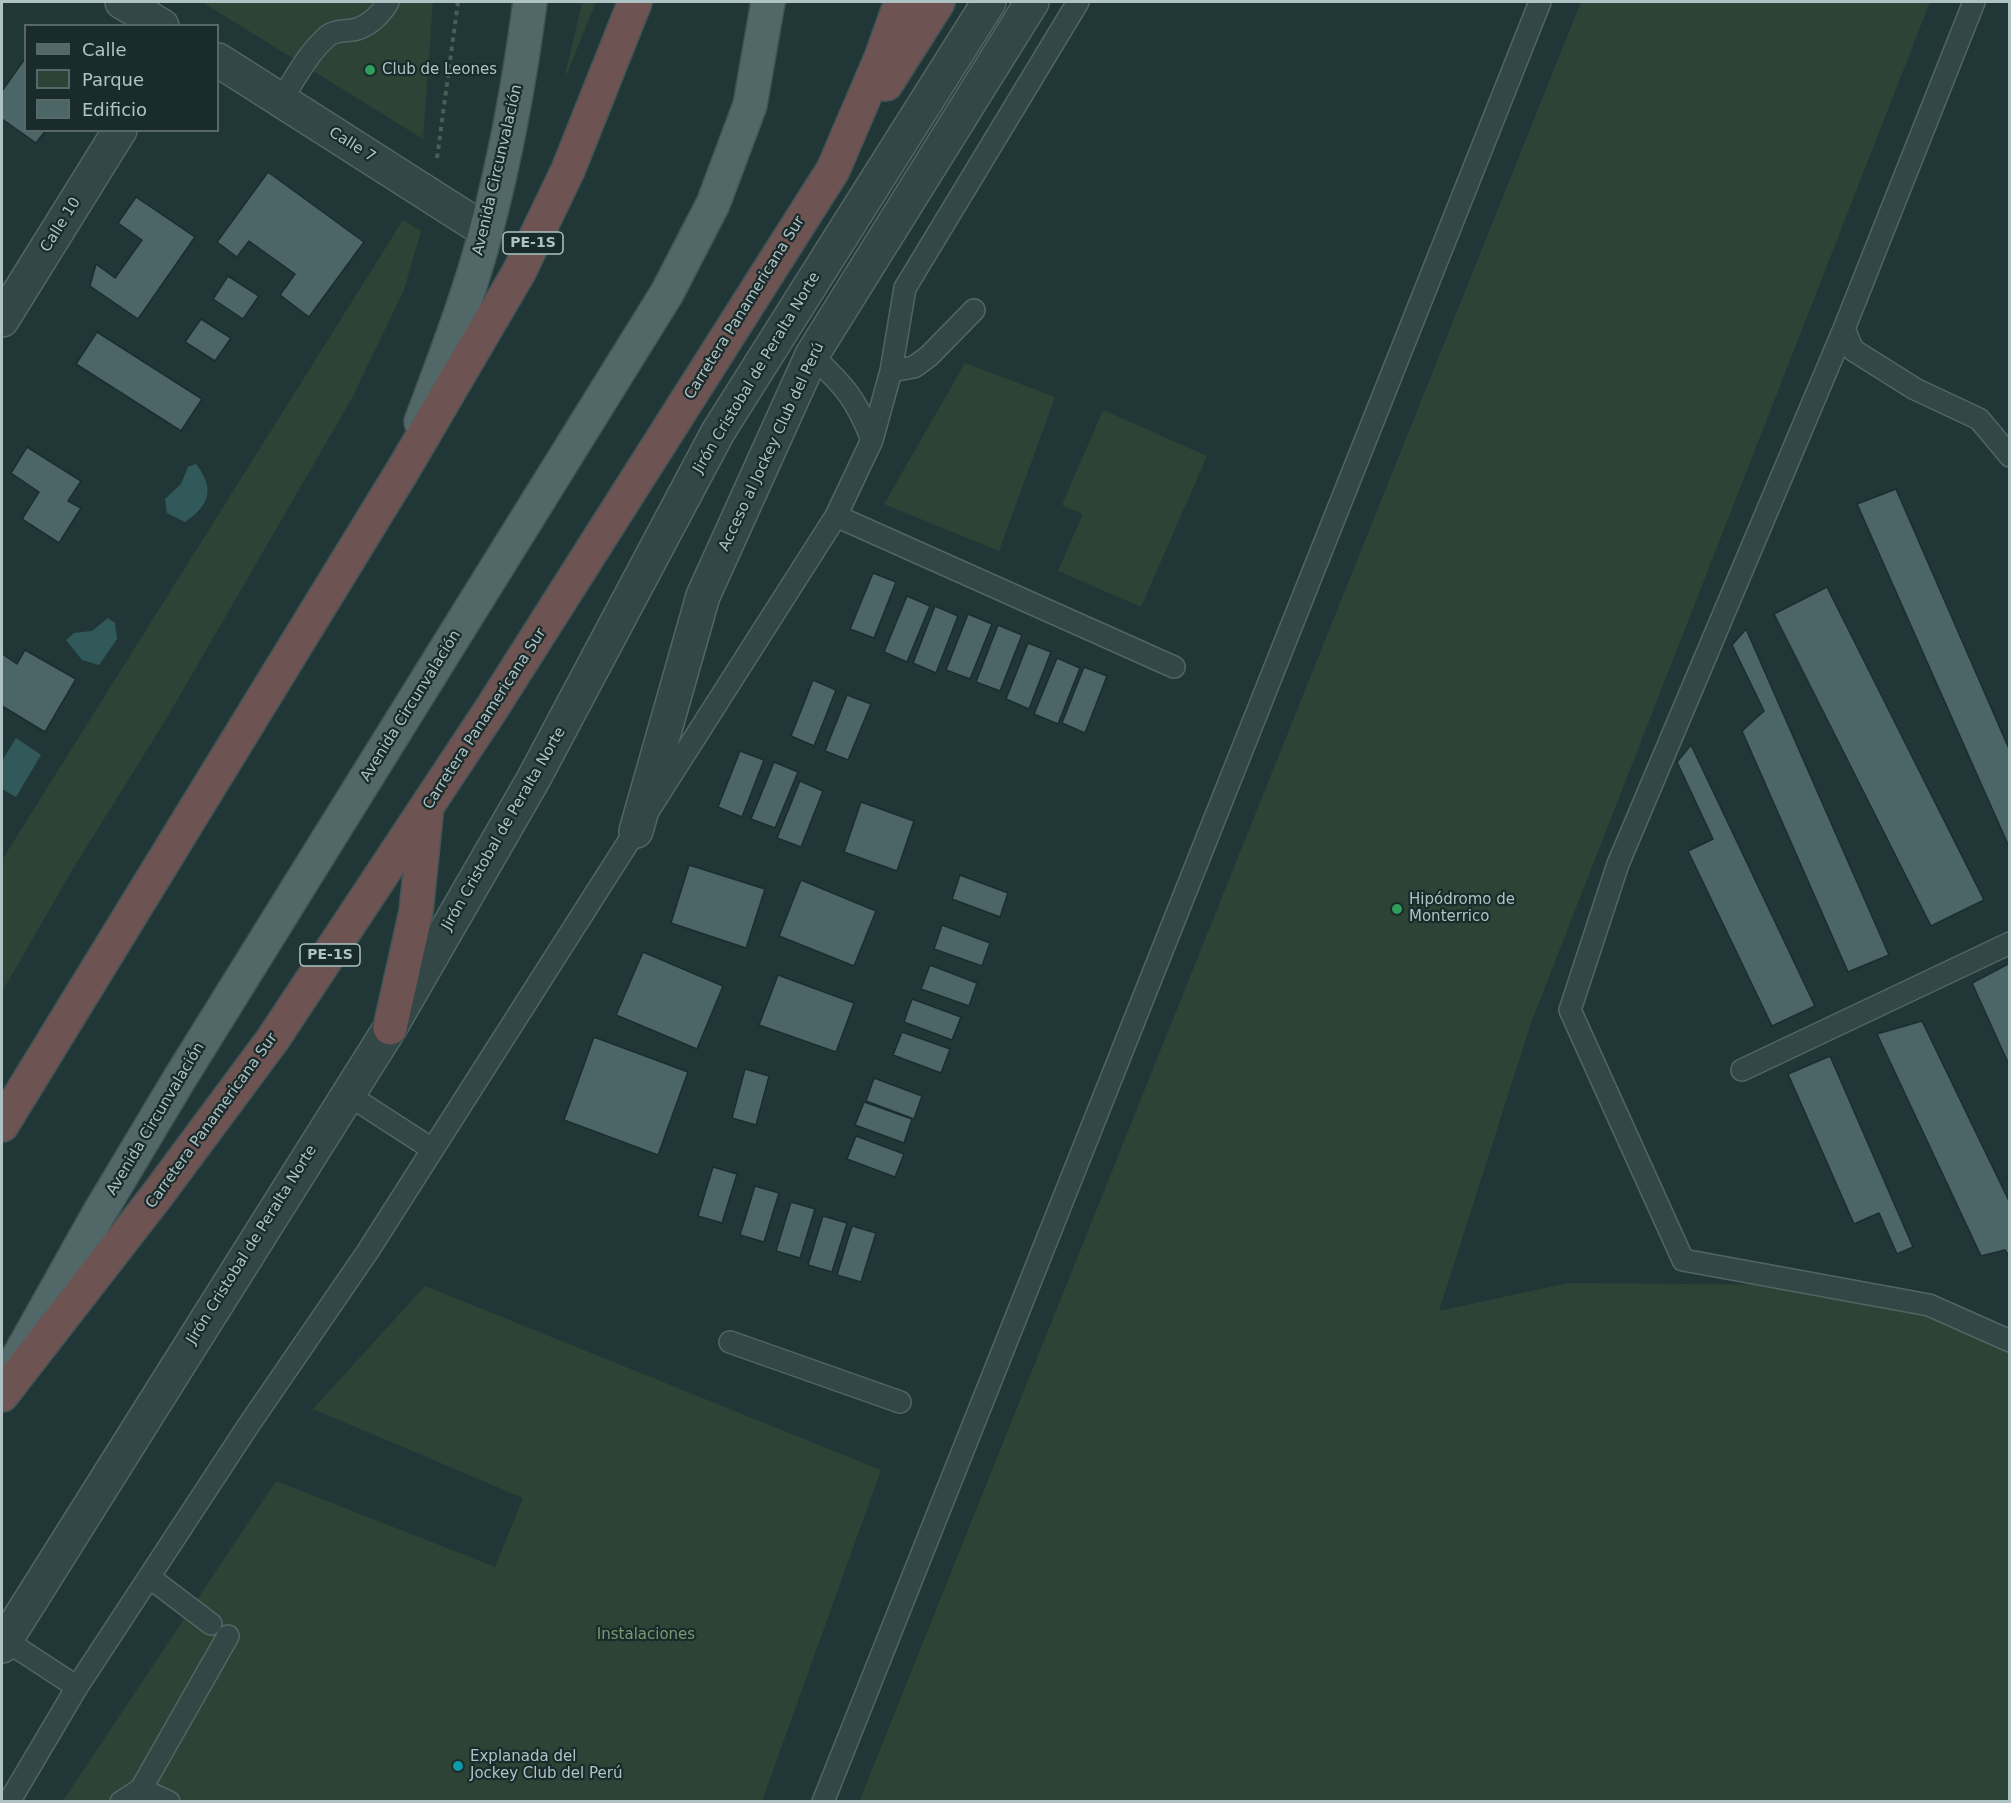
<!DOCTYPE html>
<meta charset="utf-8">
<style>
body{margin:0}
#map{position:relative;width:2011px;height:1803px;overflow:hidden;background:#213737;font-family:"DejaVu Sans",sans-serif}
canvas{display:block}
.frame{position:absolute;inset:0;border:3px solid #afc3c4;pointer-events:none}
.legend{position:absolute;left:24px;top:24px;width:195px;height:108px;box-sizing:border-box;background:#1a2b2c;border:2px solid #566869;margin:0;padding:8px 10px;list-style:none;font-size:18px;color:#afc3c4}
.legend li{display:flex;align-items:center;gap:12px;height:30px}
.legend b{width:30px;border:2px solid #566869}
</style>
<div id="map">
<canvas width="2011" height="1803"></canvas>
<div class="frame"></div>
<ul class="legend">
<li><b style="height:8px;background:#526768"></b>Calle</li>
<li><b style="height:16px;background:#2d4335"></b>Parque</li>
<li><b style="height:16px;background:#4c6566"></b>Edificio</li>
</ul>
</div>
<script>
const c = document.querySelector('canvas').getContext('2d');
c.lineJoin = 'round';
function fillPath(path, color) { c.fillStyle = color; c.fill(path, 'evenodd'); }
function trace(path, color, width, dash) { c.strokeStyle = color; c.lineWidth = width; c.lineCap = dash ? 'butt' : 'round'; c.setLineDash(dash || []); c.stroke(path); }
function drawText(font, color, halo, rows, align = 'center') {
  c.font = font + ' "DejaVu Sans",sans-serif'; c.lineWidth = 4.5; c.setLineDash([]); c.textBaseline = 'middle'; c.strokeStyle = halo; c.fillStyle = color; for (const [text, x, y, turn = 0] of rows) {
    c.save(); c.translate(x, y); c.rotate((+turn || 0) * Math.PI / 180); c.textAlign = isNaN(turn) ? turn : align; if (halo) c.strokeText(text, 0, 0); c.fillText(text, 0, 0); c.restore();
  }
}
fillPath(new Path2D(`
 M202,2H433L423,139Z
 M582,2H596L564,81Z
 M1581,2H1930L1531,1023L1439,1311L1568,1283L1811,1285L2009,1332V1801L859,1802Z
 M403,220L421,231L404,290L352,398L165,721L71,872L2,992V860Z
 M965,363L1055,397L999,551L884,504Z
 M1103,410L1207,456L1141,607L1058,571L1083,514L1062,505Z
 M425,1286L881,1470L762,1801L62,1802L276,1481L495,1567L523,1498L313,1409Z`), '#2d4335');
fillPath(new Path2D(`
 M196,464C215,489 210,505 185,522L167,513L165,499L181,484L188,467Z
 M108,618L115,623L117,639L99,665L82,660L66,640L74,633L92,631Z
 M16,738L41,755L16,797L2,789V761Z`), '#315959');
const building = new Path2D(`
 M26,57V130H46L36,143L2,119V91Z
 M268,172L364,242L309,317L280,295L295,274L249,241L237,257L217,242Z
 M136,197L195,237L138,319L90,286L96,264L115,278L142,240L118,223Z
 M228,276L259,296L243,319L213,299Z
 M201,319L231,338L215,361L185,342Z
 M97,332L202,399L181,431L76,364Z
 M27,447L81,481L68,501L81,508L59,543L22,519L39,492L11,473Z
 M1896,489L2010,751V849L1857,504Z
 M873,573L896,582L874,638L850,629Z
 M1827,587L1984,900L1931,926L1774,614Z
 M907,596L930,606L907,662L884,652Z
 M935,606L958,616L936,673L913,663Z
 M968,614L992,624L970,679L946,670Z
 M998,625L1022,635L1000,691L976,682Z
 M1746,629L1889,955L1848,972L1742,731L1764,711L1732,645Z
 M1028,643L1051,652L1029,709L1006,699Z
 M25,650L76,679L45,732L2,706V654L17,664Z
 M1057,658L1080,668L1058,724L1034,714Z
 M1084,667L1107,676L1085,733L1062,723Z
 M813,680L836,690L814,746L791,736Z
 M847,695L871,704L848,760L825,751Z
 M1691,745L1815,1006L1772,1026L1688,851L1713,839L1677,762Z
 M740,751L764,760L742,817L718,807Z
 M774,762L798,772L775,828L751,819Z
 M800,781L823,791L801,847L777,838Z
 M861,802L914,821L897,871L844,852Z
 M689,865L765,889L746,948L671,923Z
 M960,875L1008,893L1000,917L952,899Z
 M801,880L876,911L854,966L779,936Z
 M942,925L990,943L982,966L934,949Z
 M643,952L723,986L697,1049L616,1015Z
 M2010,963V1067L1972,983Z
 M930,965L977,983L969,1006L921,989Z
 M778,975L854,1003L836,1052L759,1025Z
 M912,999L961,1017L952,1040L904,1022Z
 M1922,1021L2010,1203V1258L2005,1250L1981,1256L1877,1034Z
 M902,1032L950,1049L941,1073L893,1055Z
 M594,1037L688,1072L658,1155L564,1120Z
 M1830,1056L1913,1247L1897,1254L1879,1213L1854,1224L1788,1074Z
 M745,1069L769,1076L756,1125L732,1118Z
 M874,1078L922,1096L914,1119L866,1101Z
 M864,1102L912,1119L904,1143L855,1125Z
 M856,1136L904,1154L895,1177L847,1159Z
 M713,1167L737,1174L722,1223L698,1216Z
 M755,1186L779,1193L764,1242L740,1235Z
 M791,1202L815,1209L800,1258L776,1251Z
 M823,1216L847,1223L832,1272L808,1265Z
 M852,1226L876,1233L861,1282L837,1275Z`);
fillPath(building, '#4c6566');
trace(building, '#1c2d2e', 1.5);
const service = new Path2D(`
 M1974,2L1844,329L1618,864L1570,1010L1683,1260L1929,1305L2010,1341
 M281,100C295,79 309,51 329,35C338,29 347,32 357,29C370,25 382,13 388,2
 M1844,329L1853,350L1915,389L1979,419L2010,456
 M891,371L914,367L929,356L974,310
 M872,440L891,371L905,288L1078,2
 M836,516L1174,667
 M1742,1070L2010,943
 M347,1094L432,1149
 M730,1342L900,1402
 M149,1577L211,1624
 M5,1640L77,1687
 M9,1802L77,1687L248,1426L368,1251L836,516L872,440C856,398 844,386 812,355
 M121,1802L141,1789
 M169,1802L141,1789L228,1636
 M823,1802L1540,2`);
const minor = new Path2D(`
 M122,2L162,26
 M218,60L486,231
 M2,320L120,130
 M636,831L703,596L812,355L1032,2`);
const tertiary = new Path2D(`
 M2,1646L390,1028L533,780L718,432L989,2`);
const primary = new Path2D(`
 M421,422C444,360 469,296 486,231C506,156 520,78 530,2
 M15,1363L98,1215L180,1078L667,293L713,204L750,105L768,2`);
const motorway = new Path2D(`
 M886,84L938,2
 M390,1028L416,912L426,815
 M2,1125L403,470L519,272L568,170L635,2
 M2,1395L158,1194L273,1039L492,708L833,170L881,58L901,2`);
trace(service, '#526565', 24);
trace(minor, '#526565', 36);
trace(tertiary, '#526565', 36);
trace(primary, '#415354', 36);
trace(motorway, '#425455', 36);
trace(new Path2D(`
 M437,158L458,2`), '#495e55', 4, [4.5, 4.5]);
trace(service, '#344747', 21);
trace(minor, '#344747', 33);
trace(tertiary, '#344747', 33);
trace(primary, '#526768', 33);
trace(motorway, '#6d5351', 33);
for (const [x, y, r, color] of [
 [370,70,6,"#2e9e5b"],
 [1397,909,6,"#2e9e5b"],
 [458,1766,6,"#0f9aa8"]
]) { const dot = new Path2D(); dot.arc(x, y, r, 0, 2 * Math.PI); c.fillStyle = color; c.fill(dot); trace(dot, '#1a2b2c', 2); }
for (const [x, y, w] of [
 [533,243,60],
 [330,955,60]
]) { const box = new Path2D(); box.roundRect(x - w / 2, y - 11, w, 22, 4.5); c.fillStyle = '#1a2b2c'; c.fill(box); trace(box, '#afc3c4', 1.5); }
drawText('bold 14px', '#afc3c4', null, [
 ["PE-1S",533,243],
 ["PE-1S",330,955]
]);
drawText('15px', '#afc3c4', '#1a2b2c', [
 ["Club de Leones",382,70],
 ["Hipódromo de",1409,900],
 ["Monterrico",1409,917],
 ["Explanada del",470,1757],
 ["Jockey Club del Perú",470,1774]
], 'left');
drawText('15px', '#afc3c4', '#1a2b2c', [
 ["Calle 7",352,145,32],
 ["Avenida Circunvalación",498,170,-77],
 ["Calle 10",61,225,-58],
 ["Carretera Panamericana Sur",745,308,-58],
 ["Jirón Cristobal de Peralta Norte",757,373,-59],
 ["Acceso al Jockey Club del Perú",772,447,-65],
 ["Avenida Circunvalación",411,706,-58],
 ["Carretera Panamericana Sur",485,719,-57],
 ["Jirón Cristobal de Peralta Norte",504,829,-60],
 ["Avenida Circunvalación",156,1119,-59],
 ["Carretera Panamericana Sur",212,1121,-54],
 ["Jirón Cristobal de Peralta Norte",252,1245,-58]
]);
drawText('15px', '#7d996f', '#1a2b2c', [
 ["Instalaciones",646,1635]
]);
</script>
